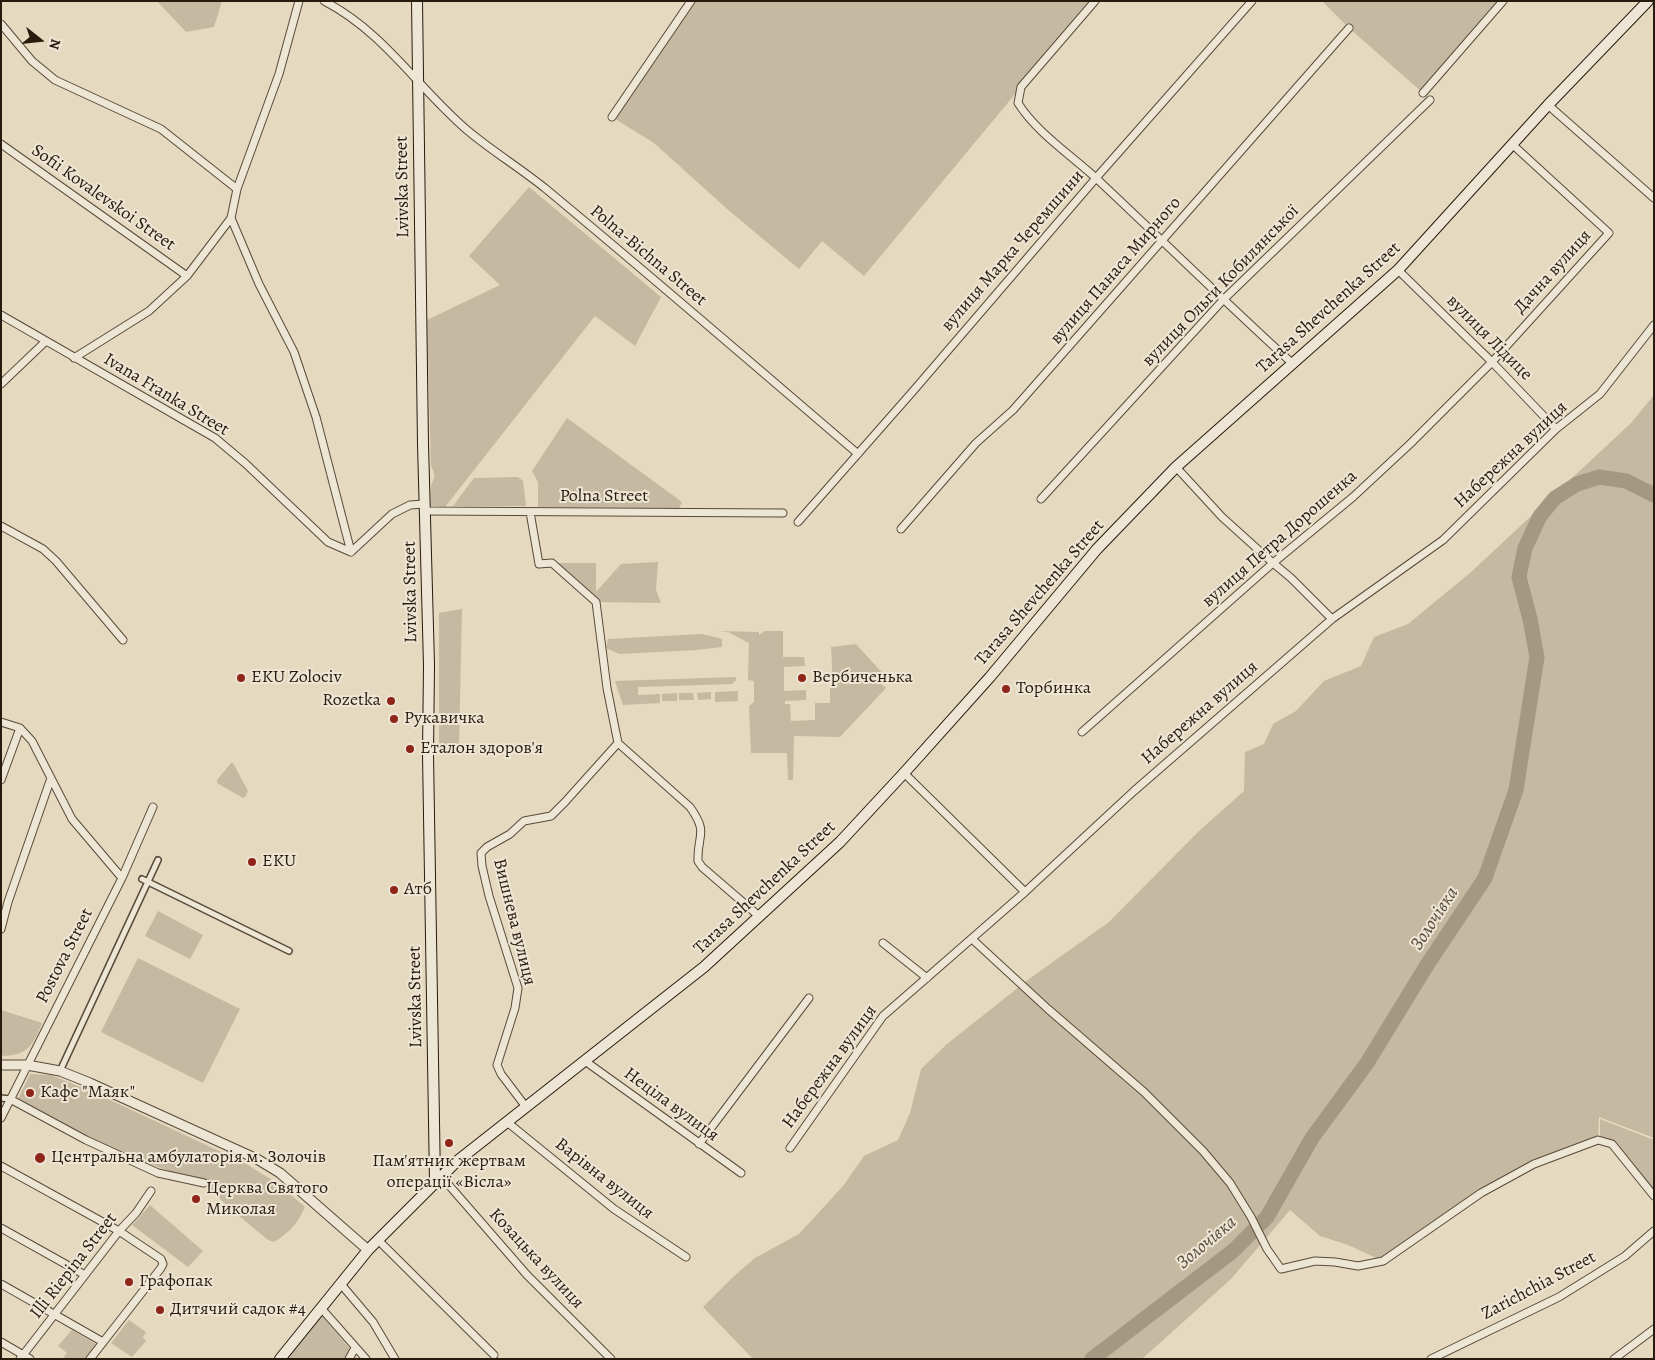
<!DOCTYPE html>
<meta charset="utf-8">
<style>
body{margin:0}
#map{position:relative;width:1655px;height:1360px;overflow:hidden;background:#e5d9bf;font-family:Alegreya,serif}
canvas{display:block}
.frame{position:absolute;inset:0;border:2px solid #291a0e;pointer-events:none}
.north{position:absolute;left:15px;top:15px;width:50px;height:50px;-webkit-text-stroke:4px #eee6d5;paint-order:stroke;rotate:106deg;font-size:14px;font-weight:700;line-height:20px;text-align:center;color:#291a0e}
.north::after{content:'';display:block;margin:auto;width:18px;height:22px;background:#291a0e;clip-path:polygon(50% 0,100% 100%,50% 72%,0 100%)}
</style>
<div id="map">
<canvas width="1655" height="1360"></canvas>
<div class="frame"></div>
<div class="north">N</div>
</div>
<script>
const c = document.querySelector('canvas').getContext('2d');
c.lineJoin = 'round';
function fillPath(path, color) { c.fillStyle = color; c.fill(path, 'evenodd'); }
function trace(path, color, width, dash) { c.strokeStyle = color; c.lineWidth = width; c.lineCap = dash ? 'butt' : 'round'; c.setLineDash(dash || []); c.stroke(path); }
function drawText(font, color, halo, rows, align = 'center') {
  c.font = font + ' Alegreya,serif'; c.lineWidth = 4; c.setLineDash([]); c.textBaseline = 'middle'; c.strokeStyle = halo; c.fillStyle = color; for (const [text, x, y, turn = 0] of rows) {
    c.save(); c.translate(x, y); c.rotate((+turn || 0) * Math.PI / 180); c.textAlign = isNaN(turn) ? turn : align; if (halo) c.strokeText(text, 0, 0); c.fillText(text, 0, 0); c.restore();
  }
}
fillPath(new Path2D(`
 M157,1H222L214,27L186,32Z
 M688,1H1095L1021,87L864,276L822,241L799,269L726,208L654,143L612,117Z
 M1322,1H1503L1423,93L1349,28Z
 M529,187L661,297L635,346L595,316L445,507L431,506C431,501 430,495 431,489C432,477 438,479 431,466L427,320L500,285L469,256Z
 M1654,395V1138L1599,1117L1598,1140L1534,1164L1481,1193L1383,1261L1348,1245L1320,1236L1290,1210L1231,1279L1142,1359H753L703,1307L733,1277L755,1258L799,1234L843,1186L864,1156L898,1140L910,1113L921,1069L947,1044L1029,979L1109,922L1199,831L1244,791L1245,752L1264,744L1273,724L1296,711L1324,681L1361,666L1374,637L1408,624L1470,573L1631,423Z
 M567,418L682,502L679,508L538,507V482L532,471Z
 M518,477L523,481L526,506H453L474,478Z
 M658,562L656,590L661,603L596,602L552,563H596V592L621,564Z
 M462,609L459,745H439V613Z
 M718,631L759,632V635L765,631H783V657H804L805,666L784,667V691L806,690V700L785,701V704H790L791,721L815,720V703H830V686L833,685L831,647L856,644L887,678L881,684L886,688L840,737L794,736L793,780H788L787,753H751L749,706L754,702V681L748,680L749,643L728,632Z
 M701,634L711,636L722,639V647L697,650L619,654L606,648L608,639Z
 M736,677V680L732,684L638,687V695L660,694V703L623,705L615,681Z
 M738,691V701L715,702V692Z
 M711,692V699L698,700L697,693Z
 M677,693V701H662V694Z
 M679,693H693L694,700H679Z
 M231,763H233L248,791L245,797L243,798L217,783V780Z
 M158,911L203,935L190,959L145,936Z
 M138,958L240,1009L203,1083L101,1032Z
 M1,1010L42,1023C33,1045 28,1056 1,1056Z
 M30,1074L51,1075L95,1093L245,1163L278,1184L305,1207C298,1223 289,1233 274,1242L268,1240L227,1206L207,1185L101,1146L26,1106L18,1099Z
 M1600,1119L1654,1140V1193L1614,1142L1600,1138Z
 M150,1205L203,1251L188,1267L132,1225Z
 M322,1316L350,1349L345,1359H286Z
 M129,1320L146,1332L143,1337L146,1341L132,1357L111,1343Z
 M72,1330L97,1345L85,1359H62L67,1353L58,1346Z`), '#c5b9a1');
trace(new Path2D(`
 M1092,1359L1233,1251L1267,1217L1312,1138L1367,1063L1427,965L1485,878L1516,790L1537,657L1530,619L1519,577L1525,548L1540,516L1555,498L1577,484L1599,477L1626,481L1654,495`), '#a59883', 15);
const pedestrian = new Path2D(`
 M142,879L289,951
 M60,1071L158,860
 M1,1098L10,1099`);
const minor = new Path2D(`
 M299,1L279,74L237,189L231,218L259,284L294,352L316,417L351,552
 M324,1C384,32 417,87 467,130C492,151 520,168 546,189C651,276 754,365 858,454
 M1095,1L1021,87L1018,103C1036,132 1071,155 1097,179C1162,240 1226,303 1293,364
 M1,24L32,61L55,80L161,129L237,189
 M1423,93L1503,1
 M1548,105L1654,198
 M612,117L691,1
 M1,144L187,276
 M1398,270L1492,362L1556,429
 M1,315L215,438L246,464L328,542L351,552
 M74,358L149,311L187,276L231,218
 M1,384L46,341
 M1176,467L1222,517L1273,563L1291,578L1332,619
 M1041,499L1223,300L1430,100
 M425,511L783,513
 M530,512L539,564L552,563L596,602L607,688L618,743L690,807C709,834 697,834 698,861L702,867L760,917
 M798,522L914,390L1096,178L1252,1
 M1,526L43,549L56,561L123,640
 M901,529L976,443L1013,410L1349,28
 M351,552L392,514L410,505L424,504
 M1,722L20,728L32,741L72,819L122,878
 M1082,732L1273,563L1353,497L1410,444L1492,362L1609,233L1513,145
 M904,773L1025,892
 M1,780L20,728
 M1,929L8,902L51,778
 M972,939L1048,1009L1144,1092L1203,1151L1230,1183L1251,1217L1267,1249L1281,1269L1315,1261L1335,1262L1358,1266L1383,1261L1481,1193L1534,1164L1598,1140L1612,1144L1654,1196
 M883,943L927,978
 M585,1061L741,1173
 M10,1099L86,1140L158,1173L204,1183
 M526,1107L501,1074L497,1065L515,1008L518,988L489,896L482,866L481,853L487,847L510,834L524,821L551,816L565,802L618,743
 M1,1118L122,878L153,807
 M507,1122L614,1209L686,1257
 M699,1144L809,998
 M790,1148L883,1016L1025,892L1134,791L1332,619L1443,540L1556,429L1600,394L1654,325
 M1,1166L119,1231L161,1259L163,1264L161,1268L90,1359
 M441,1176L527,1275L611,1359
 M1,1228L85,1275
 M378,1240L494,1355
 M340,1283L373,1322L395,1359
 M1,1284L103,1342
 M321,1308L366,1359
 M1,1342L30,1359
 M20,1359L119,1231L136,1213L151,1191
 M349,1359L355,1348
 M1431,1359L1559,1297L1625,1256L1654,1231
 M1614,1359L1654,1329`);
const tertiary = new Path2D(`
 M1,1065H27L60,1071L90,1083L257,1159L280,1173L368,1250`);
const secondary = new Path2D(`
 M417,1L423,444L429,665L428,754L435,1182
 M280,1359L368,1250L456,1162L704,967L840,842L904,773L990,677L1097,549L1176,467L1398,270L1548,105L1648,1`);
trace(pedestrian, '#584a3a', 8);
trace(minor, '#584a3a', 9);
trace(tertiary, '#584a3a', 11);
trace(secondary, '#291a0e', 12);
trace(pedestrian, '#eee6d5', 5);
trace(minor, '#eee6d5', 7);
trace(tertiary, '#eee6d5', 9);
trace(secondary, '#eee6d5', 10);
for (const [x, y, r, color] of [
 [241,678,5,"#8f2418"],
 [802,678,5,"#8f2418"],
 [1006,689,5,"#8f2418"],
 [391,701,5,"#8f2418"],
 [394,719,5,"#8f2418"],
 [410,749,5,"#8f2418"],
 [252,862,5,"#8f2418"],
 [394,890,5,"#8f2418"],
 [30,1093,5,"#8f2418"],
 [449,1143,5,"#8f2418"],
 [40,1158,6,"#8f2418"],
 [196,1199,5,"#8f2418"],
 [129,1282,5,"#8f2418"],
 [160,1310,5,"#8f2418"]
]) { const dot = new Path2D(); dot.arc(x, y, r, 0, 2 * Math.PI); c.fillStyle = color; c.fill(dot); trace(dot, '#eee6d5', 2); }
drawText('18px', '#291a0e', '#eee6d5', [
 ["Lvivska Street",403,187,-91],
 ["Sofii Kovalevskoi Street",103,198,35],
 ["вулиця Марка Черемшини",1013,251,-49],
 ["Polna-Bichna Street",648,256,40],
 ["вулиця Панаса Мирного",1116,271,-49],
 ["Дачна вулиця",1553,272,-48],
 ["вулиця Ольги Кобилянської",1221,286,-46],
 ["Tarasa Shevchenka Street",1329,308,-42],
 ["вулиця Лідице",1489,338,45],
 ["Ivana Franka Street",166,395,31],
 ["Набережна вулиця",1511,455,-43],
 ["Polna Street",604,497],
 ["вулиця Петра Дорошенка",1280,539,-41],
 ["Lvivska Street",411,592,-91],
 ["Tarasa Shevchenka Street",1040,593,-49],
 ["Набережна вулиця",1200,713,-41],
 ["Tarasa Shevchenka Street",765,888,-43],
 ["Вишнева вулиця",514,922,76],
 ["Postova Street",65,956,-63],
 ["Lvivska Street",416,997,-91],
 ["Набережна вулиця",830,1067,-54],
 ["Неціла вулиця",671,1105,36],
 ["Варівна вулиця",604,1179,38],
 ["Козацька вулиця",536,1259,47],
 ["Illi Riepina Street",74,1266,-52],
 ["Zarichchia Street",1539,1286,-28]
]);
drawText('18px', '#291a0e', '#eee6d5', [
 ["EKU Zolociv",251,678],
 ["Вербиченька",812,678],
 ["Торбинка",1016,689],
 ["Rozetka",381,701,"right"],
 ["Рукавичка",404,719],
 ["Еталон здоров'я",420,749],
 ["EKU",262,862],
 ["Атб",404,890],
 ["Кафе \"Маяк\"",40,1093],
 ["Центральна амбулаторія м. Золочів",51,1158],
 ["Пам'ятник жертвам",449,1162,"center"],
 ["операції «Вісла»",449,1183,"center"],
 ["Церква Святого",206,1189],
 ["Миколая",206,1210],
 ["Графопак",139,1282],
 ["Дитячий садок #4",170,1310]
], 'left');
drawText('italic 19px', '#5b4c3d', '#eee6d5', [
 ["Золочівка",1435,919,-57],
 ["Золочівка",1207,1243,-40]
]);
</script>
